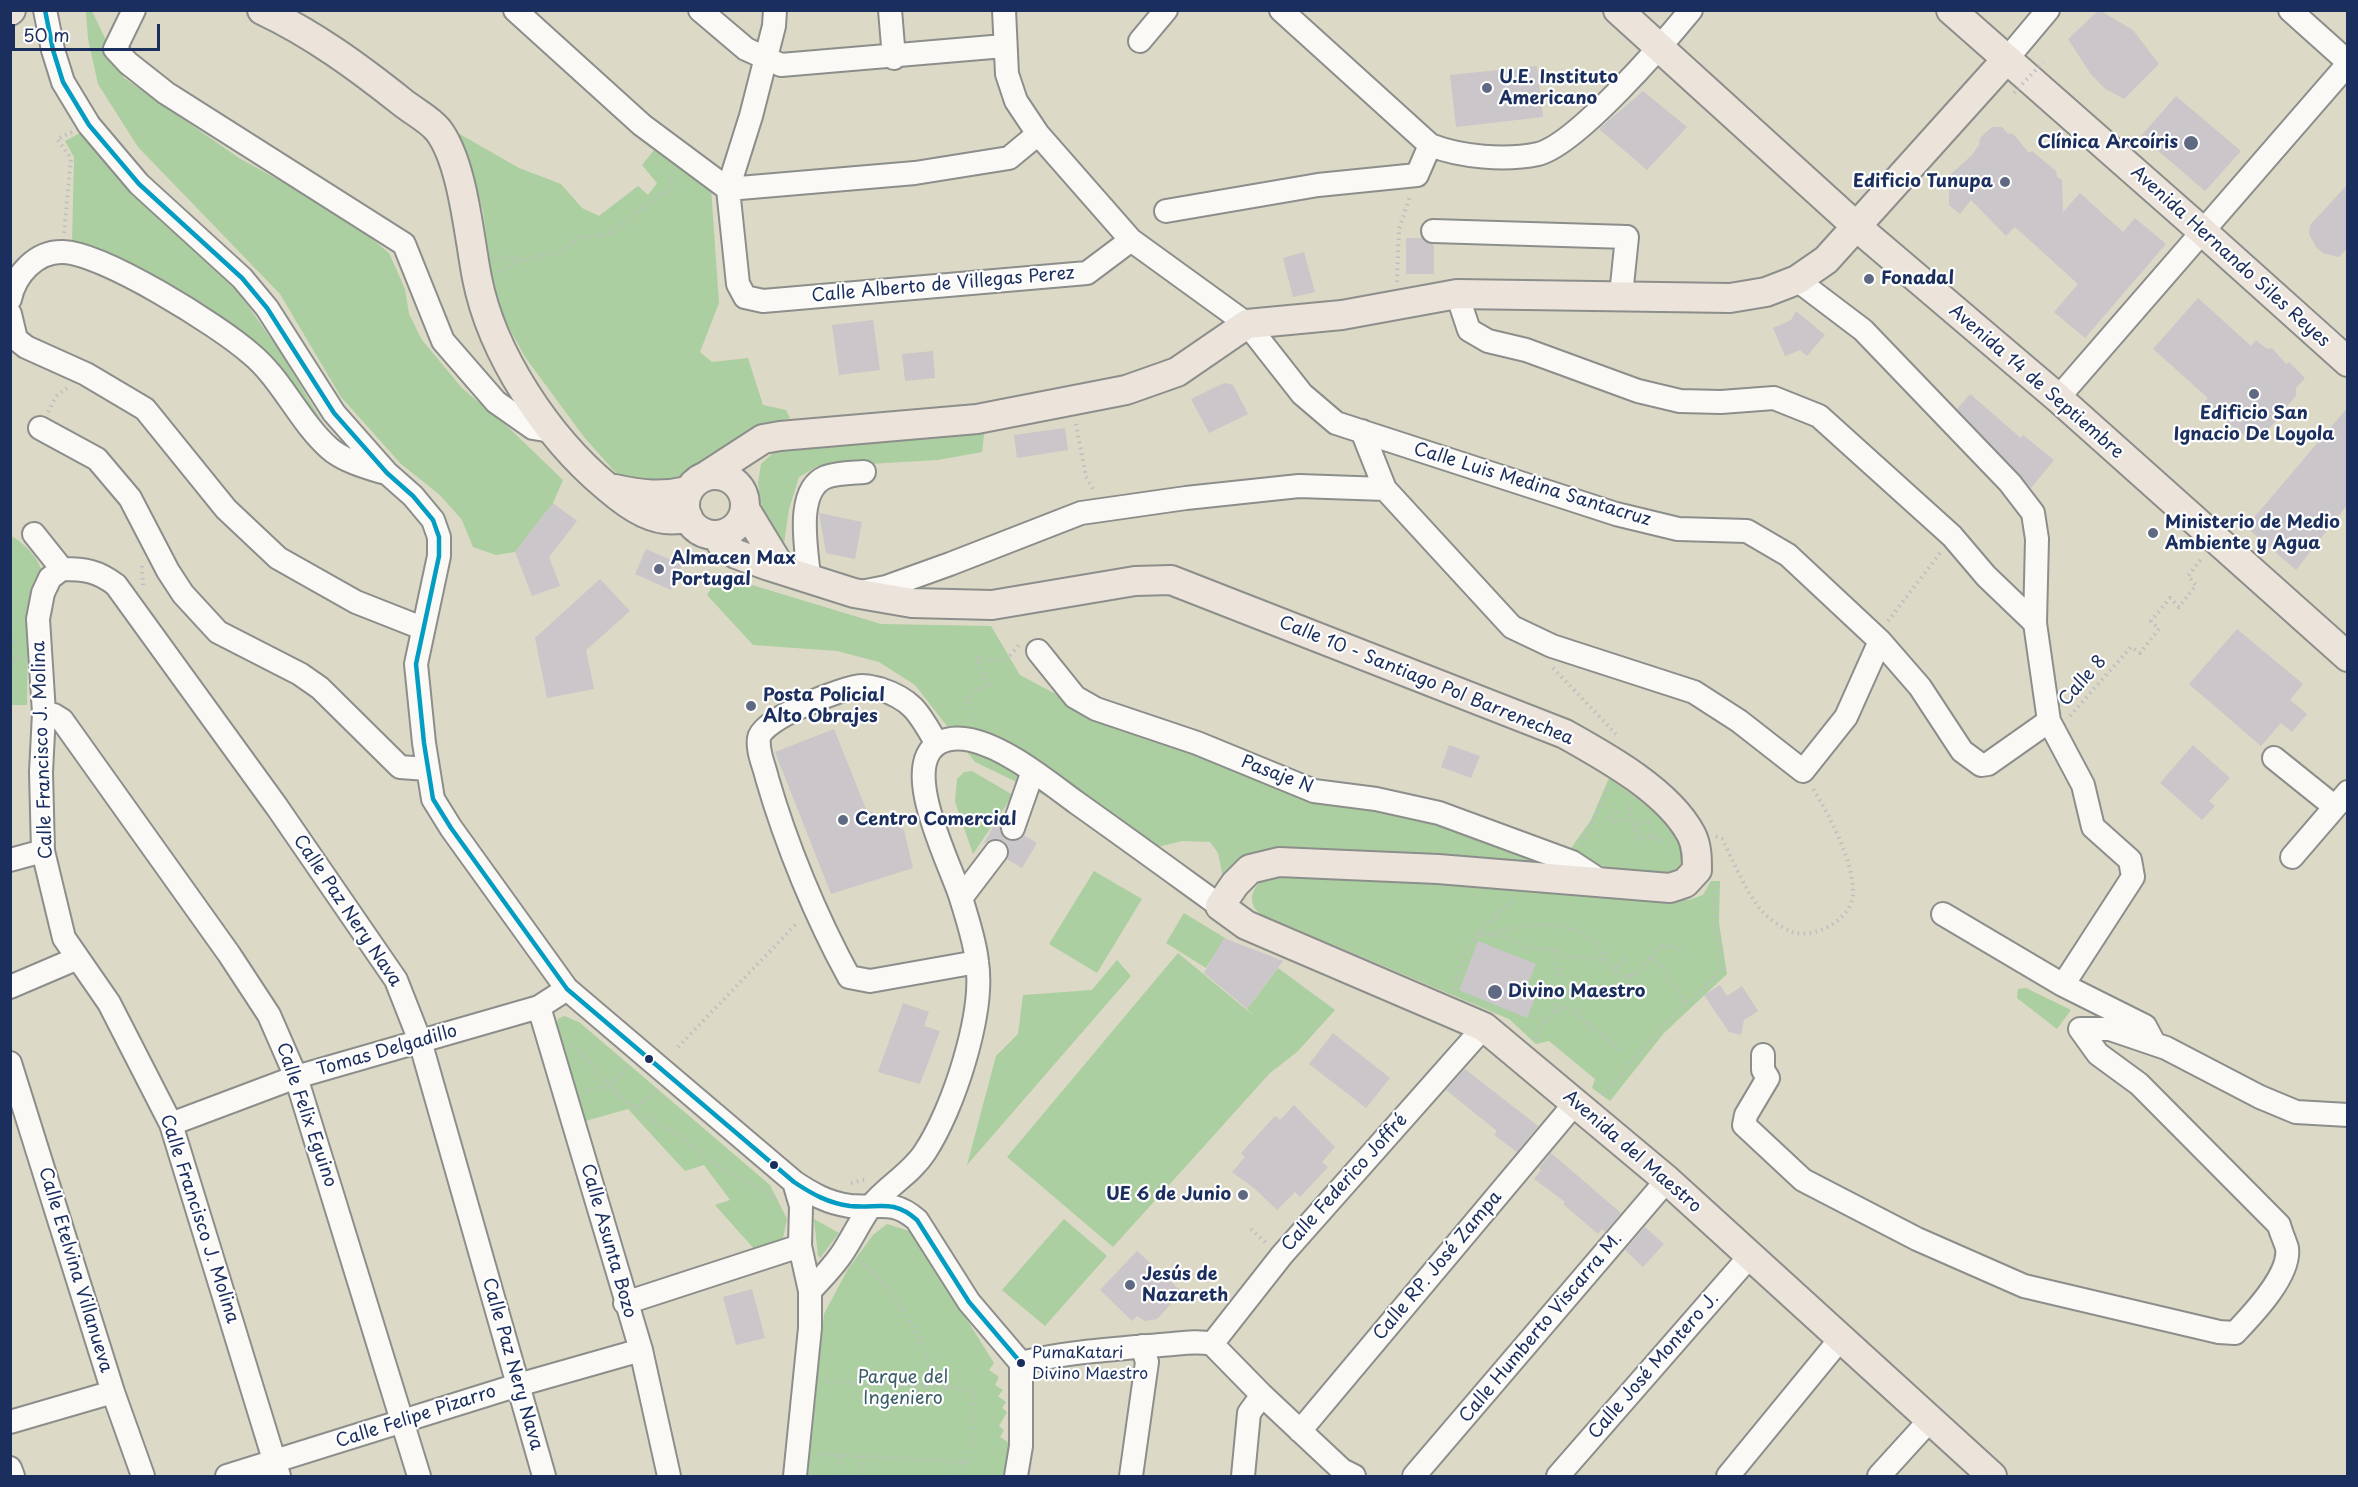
<!DOCTYPE html>
<meta charset="utf-8">
<style>
body{margin:0}
#map{position:relative;width:2358px;height:1487px;overflow:hidden;background:#dcd9c6;font-family:"Playpen Sans",sans-serif}
canvas{display:block}
.frame{position:absolute;inset:0;border:12px solid #1b2f5e;pointer-events:none}
.scale{position:absolute;left:12px;top:24px;width:148px;height:27px;box-sizing:border-box;border:3px solid #1b2f5e;border-top:0;padding-left:8px;font-size:18px;line-height:21px;white-space:nowrap;color:#1b2f5e;-webkit-text-stroke:4px #fff;paint-order:stroke}
</style>
<div id="map">
<canvas width="2358" height="1487"></canvas>
<div class="frame"></div>
<div class="scale">50 m</div>
</div>
<script>
const c = document.querySelector('canvas').getContext('2d');
c.lineJoin = 'round';
function fillPath(path, color) { c.fillStyle = color; c.fill(path, 'evenodd'); }
function trace(path, color, width, dash) { c.strokeStyle = color; c.lineWidth = width; c.lineCap = dash ? 'butt' : 'round'; c.setLineDash(dash || []); c.stroke(path); }
function drawText(font, color, halo, rows, align = 'center') {
  c.font = font + ' "Playpen Sans",sans-serif'; c.lineWidth = 4.5; c.setLineDash([]); c.textBaseline = 'middle'; c.strokeStyle = halo; c.fillStyle = color; for (const [text, x, y, turn = 0] of rows) {
    c.save(); c.translate(x, y); c.rotate((+turn || 0) * Math.PI / 180); c.textAlign = isNaN(turn) ? turn : align; if (halo) c.strokeText(text, 0, 0); c.fillText(text, 0, 0); c.restore();
  }
}
fillPath(new Path2D(`
 M86,11H92L124,78L239,158L344,216L389,253L405,289L409,314L422,340L462,388L509,428L563,480L553,503L515,552L496,555L473,547L462,520L440,495L401,464L341,397L280,294L138,147L98,84L88,39Z
 M444,125L519,168L561,184L582,208L599,216L638,186L648,195L657,183L642,165L658,145L711,188L719,303L700,352L712,362L748,358L763,405L786,410L790,418L763,426L700,467L663,484L633,481L616,473L584,437L525,357L496,304L483,211L466,152Z
 M82,132L128,190L239,293L281,353L323,423H319L279,376L72,245L74,157L65,141Z
 M985,427L982,452L938,460L816,467L799,477L789,509L784,544L763,512L758,483L761,464L774,452L802,444Z
 M13,537C25,544 42,561 42,575L28,608L27,705H11L10,539Z
 M719,575L881,624L991,626L1020,675L1097,716L1404,811L1565,867L1223,877L1218,853L1210,842L1182,841L1154,848L975,762L915,685L879,662L837,651L753,645L707,595Z
 M972,771L1013,795L973,854L955,802L957,779L964,772Z
 M1609,778C1628,792 1671,821 1680,842C1707,901 1590,864 1567,854L1591,820Z
 M1094,871L1142,899L1097,973L1049,944Z
 M1270,874L1509,886L1689,900L1703,895L1711,881H1720L1719,923L1727,974L1664,1033L1610,1101L1592,1088L1595,1079L1549,1041L1536,1044L1509,1019L1260,914C1244,900 1255,883 1270,874Z
 M1184,913L1225,938L1206,968L1166,943Z
 M1178,953L1254,1016L1247,1009L1278,968L1335,1010L1297,1052L1270,1073L1113,1247L1007,1157Z
 M1117,960L1131,976L967,1165L996,1056L1018,1034L1023,995L1092,990Z
 M2026,988L2071,1010L2057,1029L2017,998L2018,989Z
 M564,1016L579,1022L770,1185L787,1219L783,1238L756,1251L715,1205L730,1200L704,1165L685,1171L628,1109L582,1122L556,1027L558,1019Z
 M814,1219L839,1233L820,1258L818,1255Z
 M1064,1219L1107,1256L1045,1326L1002,1290Z
 M887,1224L912,1232L994,1363L989,1370L999,1377L995,1385L1003,1390L998,1396L1006,1402L1002,1408L1007,1412L999,1426L1004,1430L1000,1437L1012,1445L1007,1476H808L824,1314L848,1269L873,1235Z`), '#abcfa0');
fillPath(new Path2D(`
 M2099,10L2133,30L2159,64L2124,99L2104,88L2090,73L2068,39Z
 M1537,66L1543,117L1456,127L1450,75Z
 M1643,91L1687,127L1647,170L1599,129Z
 M2176,96L2241,151L2205,191L2141,136Z
 M1992,127H2002L2007,133L2013,134L2029,153L2032,151L2056,171L2057,177L2062,180L2063,212L2080,193L2123,232L2135,218L2166,244L2085,338L2054,312L2078,284L2015,227L2006,236L1971,200L1960,214L1949,205V176L1972,155L1979,145L1980,138Z
 M2348,184V248L2339,257L2323,253L2316,247L2309,234L2310,225Z
 M1406,238H1422L1434,245V274H1406Z
 M1304,252L1315,292L1293,297L1283,258Z
 M2198,298L2251,346L2256,340L2267,349L2272,348L2286,364L2289,362L2305,378L2296,388V396L2281,413L2283,415L2253,443L2204,403L2208,398L2153,349Z
 M1796,311L1825,335L1807,356L1800,350L1785,356L1773,328L1791,320Z
 M873,320L880,370L839,375L832,325Z
 M933,351L935,378L905,381L902,354Z
 M1224,383L1233,385L1248,414L1209,433L1191,399Z
 M1970,394L2021,438L2023,435L2054,460L2031,488L1957,409Z
 M2348,407V504L2296,570L2246,527Z
 M1065,428L1068,450L1017,458L1014,435Z
 M553,503L577,521L549,557L560,586L532,596L515,552Z
 M819,513L862,522L855,559L826,553Z
 M646,549L682,565L671,590L635,574Z
 M600,579L630,611L586,650L594,689L547,698L535,638Z
 M2237,629L2303,684L2290,700L2307,714L2292,732L2281,723L2261,746L2189,684Z
 M834,729L866,809L904,830L913,868L831,894L775,752Z
 M1449,745L1480,756L1471,778L1441,767Z
 M2193,745L2230,778L2209,801L2215,806L2202,820L2160,783Z
 M998,819L1001,821L1000,831L1008,840L1016,841L1024,835L1037,843L1022,868L1007,859L1009,847L1004,841L991,839L983,844Z
 M1224,938L1283,961L1247,1009L1204,973Z
 M1478,941L1536,964L1527,986L1538,991L1527,1018L1459,990Z
 M1720,985L1727,996L1742,986L1758,1011L1744,1020L1741,1035L1729,1032L1704,995Z
 M903,1003L929,1012L924,1026L940,1031L920,1084L878,1072Z
 M1333,1033L1390,1078L1366,1108L1309,1064Z
 M1465,1069L1538,1126L1517,1152L1494,1135L1497,1131L1446,1090Z
 M1294,1105L1335,1147L1322,1162L1328,1167L1300,1197L1295,1192L1277,1210L1254,1188L1232,1172L1245,1157L1241,1153L1275,1116L1280,1120Z
 M1551,1153L1621,1213L1605,1232L1602,1229L1598,1234L1563,1204L1565,1202L1534,1179L1541,1170L1539,1168Z
 M1645,1227L1664,1244L1643,1267L1625,1250Z
 M1137,1251L1182,1292L1157,1319L1145,1321L1137,1316L1132,1321L1100,1290Z
 M752,1289L765,1338L736,1345L723,1297Z`), '#cac6ca');
const minor = new Path2D(`
 M45,10L53,50L63,82L89,125L139,184L242,278L267,308L334,413L387,473L413,496L433,520L439,537V556L416,664L424,743L433,799L451,828L567,989L794,1182C812,1194 828,1203 850,1206C878,1209 892,1198 917,1220L969,1302L1021,1363
 M134,10L115,49L128,63L166,93L404,244L443,341L496,402L533,428L551,431
 M515,10L642,125L728,189
 M700,10L746,49L781,65L1004,46
 M775,10L774,26L751,116L728,189L738,284L745,297L763,301L1087,273L1131,240
 M890,10L894,58
 M1004,10L1007,74L1016,101L1038,134L1131,240L1247,324L1302,394L1336,423L1616,514L1678,529L1747,531L1788,555L1880,641L1920,687L1962,751L1981,765L1988,764L2049,721
 M1281,10L1430,145C1461,157 1505,161 1538,154C1576,145 1664,43 1691,10
 M2290,10L2348,62
 M1140,41L1166,10
 M2006,60L2048,10
 M728,189L915,173L1009,158L1038,134
 M1166,211L1318,185L1417,175L1430,145
 M1433,231L1627,237L1621,295
 M1797,280L1863,330L2010,483L2033,513L2037,539L2035,623
 M1457,294L1469,330L1488,341L1526,350L1638,391L1680,401L1721,402L1774,398L1819,416L1952,536L1986,576L2035,623L2049,721L2083,785L2093,827L2130,860L2133,877L2063,985
 M10,299C15,275 36,251 63,252C103,253 218,325 250,353C282,379 298,420 329,448C342,460 365,467 382,472
 M10,314L16,339L26,347L86,374L145,409L226,509L278,558L356,602L422,628
 M2058,398L2348,64
 M40,428L97,459L130,498L168,571L183,594L218,632L300,674L320,688L400,767L427,769
 M1362,431L1385,489L1512,627L1552,646L1694,692L1739,721L1803,771L1846,717L1880,641
 M34,534L62,569
 M62,569C85,569 98,571 116,585L277,807L396,980L420,1041L544,1476
 M62,569L50,578L43,593L38,619L44,713L41,772L43,851L64,938L109,1003L171,1124L279,1476
 M809,577C807,551 794,490 826,477C837,473 852,473 864,472
 M861,592L886,587L950,564L1081,513L1186,498L1299,486L1385,489
 M1038,651L1075,697L1096,709L1197,743L1314,791L1376,799L1439,813L1572,862L1604,883
 M44,713L54,715L62,720L229,954L269,1015L296,1077L419,1476
 M937,744C920,715 914,700 880,689C875,688 868,686 862,686C843,687 761,719 759,738C757,751 764,765 767,778C786,844 816,917 849,977L870,981L977,962
 M2274,758L2335,807
 M1013,828L1033,771
 M2292,857L2348,792
 M10,860L43,851
 M961,898L996,852
 M1943,914L2063,985L2145,1026L2154,1043
 M10,987L78,958
 M539,1007L641,1350L669,1476
 M1763,1055V1070L1768,1078L1746,1115L1744,1125L1803,1180L1917,1239L2024,1286L2219,1332L2235,1333C2252,1315 2291,1275 2287,1248C2285,1241 2281,1233 2279,1225L2139,1084L2098,1054L2080,1029H2110L2166,1048L2260,1097L2296,1112L2348,1115
 M10,1063L113,1392L143,1476
 M171,1124L296,1077L539,1007L567,989
 M794,1182L801,1206L800,1246L810,1291V1328L795,1476
 M810,1291C821,1279 832,1268 841,1255C852,1239 860,1221 871,1206C887,1186 911,1174 925,1152C953,1110 985,1013 977,962C975,941 967,918 961,898C951,865 898,766 939,743C948,738 961,738 971,740C1007,748 1048,782 1077,803C1125,837 1173,872 1220,906
 M625,1303L800,1246
 M1212,1344L1282,1255L1484,1027
 M1021,1363C1066,1352 1115,1349 1161,1345C1178,1344 1196,1340 1212,1344L1262,1395L1342,1470L1354,1476
 M10,1422L113,1392
 M1300,1431L1576,1102
 M10,1468L13,1476
 M227,1476L518,1385L641,1350
 M1016,1476L1021,1446V1363
 M1131,1476L1147,1362L1142,1346
 M1243,1476L1249,1413L1262,1395
 M1414,1476L1667,1180
 M1558,1476L1750,1256
 M1728,1476L1842,1337
 M1879,1476L1929,1421`);
const major = new Path2D(`
 M262,10C313,34 358,67 402,102C413,111 429,119 438,130C463,162 469,237 477,278C492,355 548,438 607,487C629,506 657,527 688,517
 M1618,10L1857,227L2058,398L2348,657
 M1951,10L2202,231L2348,362
 M10,11L11,10
 M685 505a30 30 0 1 1 60 0a30 30 0 1 1-60 0Z
 M706,476L763,439L780,436L977,419L1126,390L1177,372L1247,324L1342,315L1457,294L1730,298L1766,292L1797,280L1826,260L2006,60
 M615,489C641,495 662,497 688,491
 M745,509L781,568
 M718,535L721,543L736,554L769,566L854,593L912,603L992,605L1135,581L1171,580L1565,734C1606,757 1668,791 1691,834C1697,845 1697,858 1697,870L1685,883L1670,888L1438,869L1279,862L1250,869L1235,884L1220,906L1246,925L1484,1027L1667,1180L1992,1476`);
trace(minor, '#8c8e8b', 26);
trace(major, '#8c8e8b', 32);
trace(new Path2D(`
 M64,233L71,158L57,139L72,132
 M495,257L523,259
 M497,272L524,260L562,251L577,238L611,234L658,195L671,191L672,171
 M1397,282L1399,229L1410,196
 M48,412L56,396L67,388
 M1076,424L1086,477L1094,491
 M142,566L143,585
 M1888,621L1940,553
 M10,636L19,644
 M10,667L19,656
 M1553,668L1616,734
 M2070,716L2131,647L2140,653L2159,629L2151,621L2170,598L2179,607L2196,585L2188,576L2202,558
 M971,721L969,694L988,685L976,658L1005,661L1019,645
 M1628,802L1631,820L1636,826
 M1609.5 817a5.5 5.5 0 1 1 11 0a5.5 5.5 0 1 1-11 0Z
 M1635 830a9 9 0 1 1 18 0a9 9 0 1 1-18 0Z
 M1651,836L1667,842
 M1716,836L1722,839C1734,862 1745,891 1762,911C1769,919 1782,928 1792,932C1815,940 1854,918 1853,892C1853,859 1829,815 1812,787
 M1581,845L1610,787
 M1479,933L1507,937L1528,948L1553,950L1559,975L1554,1013
 M1492,934C1522,923 1567,918 1592,941C1604,951 1609,968 1622,977L1638,973L1662,946L1676,947L1689,954
 M1553,950L1566,956L1606,960
 M1652,957C1666,969 1673,988 1685,1003
 M1614,972L1625,961V956
 M1630,975L1633,989
 M1453,990L1468,946L1492,918L1515,899
 M1535,1039C1541,1021 1549,1016 1566,1006L1620,1049
 M572,1045L633,1109
 M678,1047L798,922
 M657,1091L633,1109L680,1136L709,1161L774,1197L777,1204
 M585,1092L610,1085L627,1066
 M1603,1096L1658,1032L1723,969L1715,931V885
 M851,1183L867,1179
 M1251,1229L1266,1243
 M825,1381L935,1387C929,1347 893,1285 860,1261
 M816,1454L967,1462L970,1460L974,1392L972,1389L935,1387
 M838,1476L839,1455
 M862,1476L864,1456
 M959,1476L961,1462`), '#bdbebf', 4, [1.5, 4.5]);
trace(minor, '#faf9f6', 22);
trace(major, '#ece4db', 28);
trace(new Path2D(`
 M2014,93L2043,62`), '#bdbebf', 4, [1.5, 4.5]);
trace(new Path2D(`
 M45,10L53,50L63,82L89,125L139,184L242,278L267,308L334,413L387,473L413,496L433,520L439,537V556L416,664L424,743L433,799L451,828L567,989L794,1182C812,1194 828,1203 850,1206C878,1209 892,1198 917,1220L969,1302L1021,1363`), '#039dc3', 4.5);
for (const [x, y, r, color] of [
 [1487,88,6,"#5f6a82"],
 [2191,143,8,"#5f6a82"],
 [2005,182,6,"#5f6a82"],
 [1869,279,6,"#5f6a82"],
 [2254,394,6,"#5f6a82"],
 [2153,533,6,"#5f6a82"],
 [659,569,6,"#5f6a82"],
 [751,706,6,"#5f6a82"],
 [843,820,6,"#5f6a82"],
 [1495,992,8,"#5f6a82"],
 [649,1059,5,"#1b2f5e"],
 [774,1165,5,"#1b2f5e"],
 [1243,1195,6,"#5f6a82"],
 [1130,1285,6,"#5f6a82"],
 [1021,1363,5,"#1b2f5e"]
]) { const dot = new Path2D(); dot.arc(x, y, r, 0, 2 * Math.PI); c.fillStyle = color; c.fill(dot); trace(dot, '#fff', 2); }
drawText('16px', '#1b2f5e', '#fff', [
 ["PumaKatari",1032,1354],
 ["Divino Maestro",1032,1375]
], 'left');
drawText('bold 18px', '#1b2f5e', '#fff', [
 ["U.E. Instituto",1499,78],
 ["Americano",1499,99],
 ["Clínica Arcoíris",2178,143,"right"],
 ["Edificio Tunupa",1993,182,"right"],
 ["Fonadal",1881,279],
 ["Edificio San",2254,414,"center"],
 ["Ignacio De Loyola",2254,435,"center"],
 ["Ministerio de Medio",2165,523],
 ["Ambiente y Agua",2165,544],
 ["Almacen Max",671,559],
 ["Portugal",671,580],
 ["Posta Policial",763,696],
 ["Alto Obrajes",763,717],
 ["Centro Comercial",855,820],
 ["Divino Maestro",1508,992],
 ["UE 6 de Junio",1231,1195,"right"],
 ["Jesús de",1142,1275],
 ["Nazareth",1142,1296]
], 'left');
drawText('18px', '#1b2f5e', '#fff', [
 ["Avenida Hernando Siles Reyes",2230,257,42],
 ["Calle Alberto de Villegas Perez",943,285,-5],
 ["Avenida 14 de Septiembre",2036,382,41],
 ["Calle Luis Medina Santacruz",1532,485,17],
 ["Calle 10 - Santiago Pol Barrenechea",1426,681,22],
 ["Calle 8",2083,681,-48],
 ["Calle Francisco J. Molina",43,750,-92],
 ["Pasaje N",1277,775,21],
 ["Calle Paz Nery Nava",347,911,56],
 ["Tomas Delgadillo",387,1051,-16],
 ["Calle Felix Eguino",306,1115,71],
 ["Avenida del Maestro",1632,1152,41],
 ["Calle Federico Joffré",1345,1183,-48],
 ["Calle Francisco J. Molina",199,1219,72],
 ["Calle Asunta Bozo",608,1241,74],
 ["Calle RP. José Zampa",1438,1266,-50],
 ["Calle Etelvina Villanueva",75,1270,73],
 ["Calle Humberto Viscarra M.",1541,1328,-50],
 ["Calle Paz Nery Nava",512,1364,74],
 ["Calle José Montero J.",1654,1366,-49],
 ["Calle Felipe Pizarro",416,1417,-18]
]);
drawText('18px', '#3a5d68', '#fff', [
 ["Parque del",903,1378],
 ["Ingeniero",903,1399]
]);
</script>
